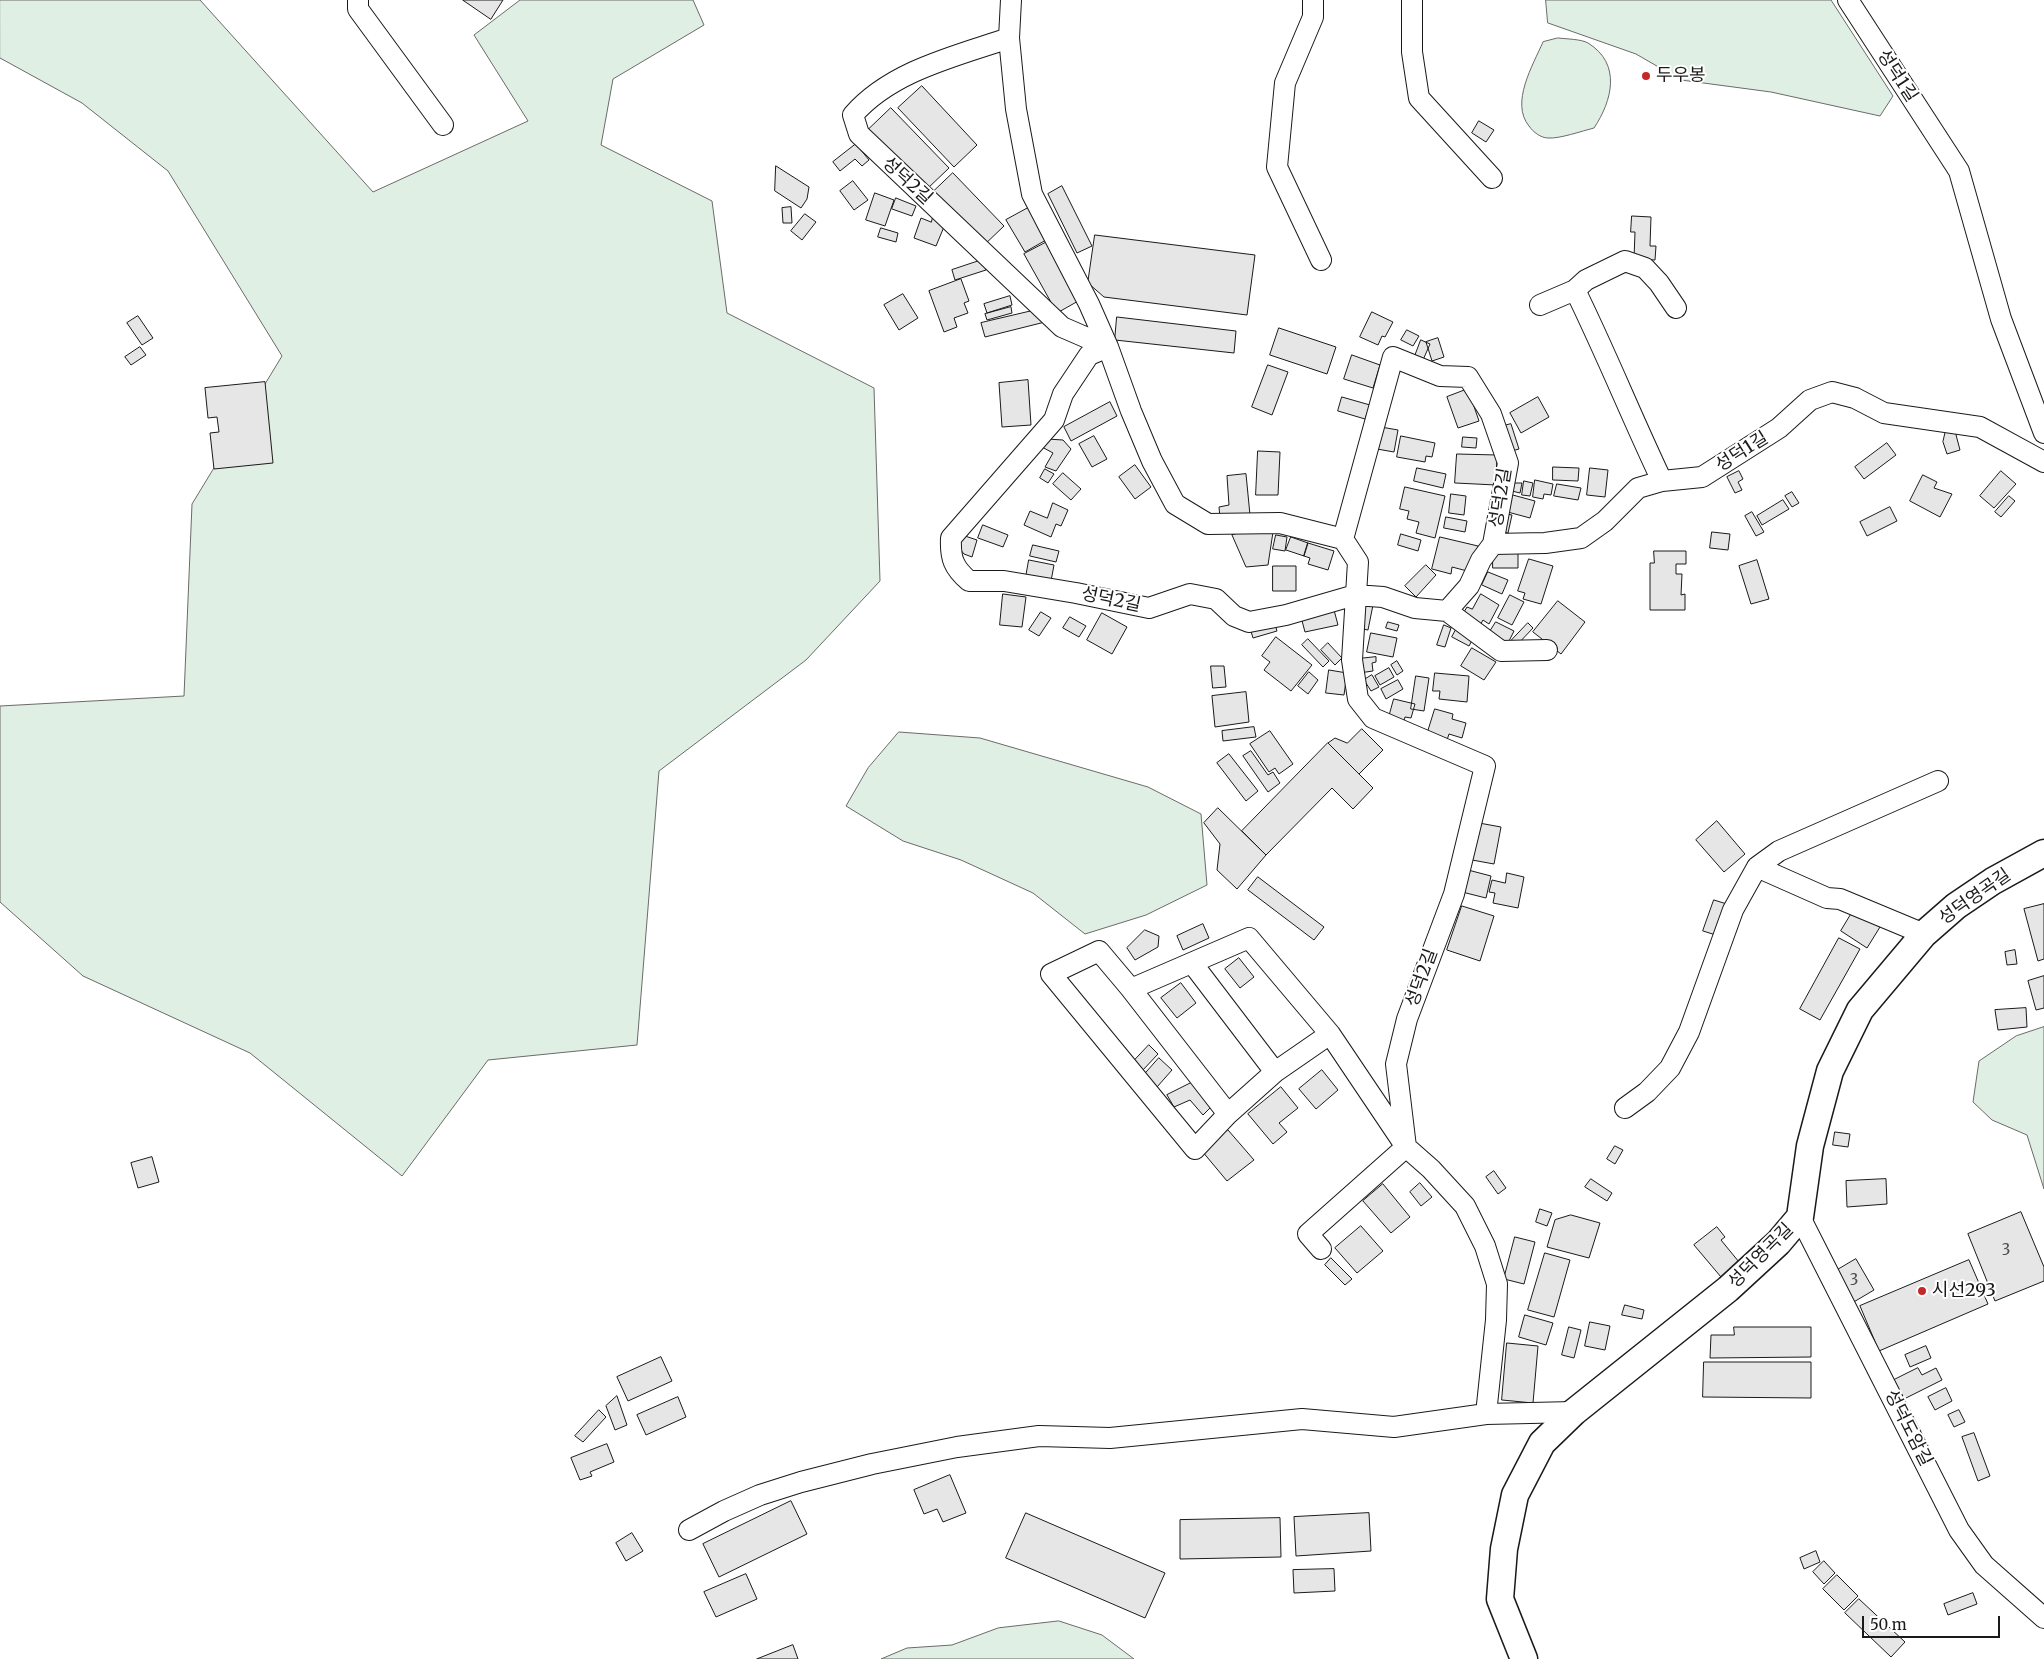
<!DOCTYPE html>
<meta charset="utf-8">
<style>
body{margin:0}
#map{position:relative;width:2044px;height:1659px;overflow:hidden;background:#fff;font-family:Merriweather,serif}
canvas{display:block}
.scale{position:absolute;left:1862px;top:1616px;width:138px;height:22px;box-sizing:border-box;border:2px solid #1a1a1a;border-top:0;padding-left:6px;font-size:15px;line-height:18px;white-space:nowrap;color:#1a1a1a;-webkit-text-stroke:4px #fff;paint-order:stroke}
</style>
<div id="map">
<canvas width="2044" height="1659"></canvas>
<div class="scale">50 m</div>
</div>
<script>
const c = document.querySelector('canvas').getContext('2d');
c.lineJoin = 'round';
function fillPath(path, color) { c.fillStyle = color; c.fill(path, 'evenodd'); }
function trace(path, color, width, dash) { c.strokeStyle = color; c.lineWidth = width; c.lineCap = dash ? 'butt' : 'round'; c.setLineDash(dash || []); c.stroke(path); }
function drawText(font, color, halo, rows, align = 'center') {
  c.font = font + ' Merriweather,"Noto Sans KR",serif'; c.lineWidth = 4; c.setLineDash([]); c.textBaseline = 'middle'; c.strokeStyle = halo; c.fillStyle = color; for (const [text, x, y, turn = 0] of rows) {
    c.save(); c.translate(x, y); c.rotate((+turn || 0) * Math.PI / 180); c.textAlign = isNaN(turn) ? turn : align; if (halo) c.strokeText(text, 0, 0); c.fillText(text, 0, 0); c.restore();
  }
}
const green = new Path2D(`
 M0,0H200L373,192L528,121L474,35L520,0H693L704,25L613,79L601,145L712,201L727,313L874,388L880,581L806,660L659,771L637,1045L488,1060L402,1176L250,1053L83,976L0,902V706L184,696L192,504L282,356L168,171L82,103L0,58Z
 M1546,0H1831L1893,96L1880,116L1771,92L1681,80L1636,54L1548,23Z
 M1558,38C1566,39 1581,39 1588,43C1622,64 1612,101 1594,128C1582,131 1559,139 1548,138C1541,138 1533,132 1529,126C1510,103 1533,65 1543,42Z
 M899,732L980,738L1148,787L1201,814L1207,885L1146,915L1085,934L1033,893L961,860L903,841L846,806L868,768Z
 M2044,1027V1189L2027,1135L1992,1120L1973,1102L1979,1061L2016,1036Z
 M1059,1621L1102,1635L1134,1659H881L907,1648L952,1645L998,1628Z`);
fillPath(green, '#e0efe3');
trace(green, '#6a6a6a', 1);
const building = new Path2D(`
 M463,0H503L491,19Z
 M922,86L977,145L954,167L898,108Z
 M891,108L949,168L926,190L868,130Z
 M1479,121L1494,130L1486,142L1472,133Z
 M856,144L869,160L862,166L855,159L840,171L833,162Z
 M776,166L809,187L807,199L801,208L775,191Z
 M953,173L1004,226L982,247L931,194Z
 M853,181L868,200L854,210L840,191Z
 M1062,186L1092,246L1077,253L1048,194Z
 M875,193L894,200L885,226L866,220Z
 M896,198L916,206L912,216L892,209Z
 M791,207L792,223H783L782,208Z
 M1028,208L1046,240L1025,252L1006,220Z
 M805,214L816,222L802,240L791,231Z
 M1632,216L1651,217L1650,246H1656L1655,260L1634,259L1635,232H1631Z
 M933,217L946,222L936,246L914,238L921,218L931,222Z
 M881,228L898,233L896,242L878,237Z
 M1095,235L1255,255L1247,315L1104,297L1088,283Z
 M1047,242L1080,300L1057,313L1024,254Z
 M982,260L986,270L955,280L952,270Z
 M961,279L969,301L964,303L968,313L954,318L957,327L944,332L929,291Z
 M903,294L918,318L899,330L884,305Z
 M1010,296L1012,305L987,313L984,304Z
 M1011,307L1012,313L987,320L985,314Z
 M1036,310L1049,321L985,337L981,323Z
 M1372,312L1393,322L1385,337L1382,336L1378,345L1360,337Z
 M138,316L153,338L142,345L127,323Z
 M1117,317L1236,331L1234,353L1115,340Z
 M1279,328L1336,347L1327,374L1270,355Z
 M1407,330L1419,336L1413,346L1401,340Z
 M1438,338L1444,357L1432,361L1426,342Z
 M1421,340L1430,344L1423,360L1415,356Z
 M140,347L146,355L131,365L125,357Z
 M1352,355L1380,365L1373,388L1344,379Z
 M1268,365L1288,372L1272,415L1252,407Z
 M1028,380L1031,425L1002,427L999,383Z
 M265,382L273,463L214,469L210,433L219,432L217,417L208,418L205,388Z
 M1468,389L1479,421L1458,428L1447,397Z
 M1342,397L1370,405L1365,419L1338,411Z
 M1538,397L1549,417L1521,433L1510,413Z
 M1110,402L1117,416L1071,441L1064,427Z
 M1511,424L1519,449L1508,452L1500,427Z
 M1381,427L1398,430L1394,452L1377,449Z
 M1946,430L1955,431L1960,450L1947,454L1943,442Z
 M1094,436L1107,459L1092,467L1079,444Z
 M1401,436L1435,443L1432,457L1426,456L1425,462L1397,457Z
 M1463,437L1477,438L1476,448L1462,447Z
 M1047,439L1063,440L1071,449L1056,471L1045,467L1053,453L1042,447Z
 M1887,443L1896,455L1864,479L1855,467Z
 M1258,451L1280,452L1278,495H1256Z
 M1457,454L1497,455L1496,485L1455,483Z
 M1135,465L1151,487L1135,499L1119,477Z
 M1553,467L1579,468L1578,481L1553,480Z
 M1417,468L1446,474L1443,488L1414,481Z
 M1590,468L1608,470L1605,497L1587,495Z
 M1045,469L1054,474L1048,483L1040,478Z
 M1739,471L1743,479L1738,482L1742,490L1735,493L1727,477Z
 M2001,471L2016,484L1994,508L1980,496Z
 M1063,473L1081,489L1071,500L1053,484Z
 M1246,474L1250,515L1220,518L1219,507L1229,505L1227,476Z
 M1923,475L1937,482L1934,488L1952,494L1940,517L1910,501Z
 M1535,480L1553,484L1551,495L1544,494L1543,499L1533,497Z
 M1524,481L1533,483L1530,496L1522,495Z
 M1510,483H1522L1520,493L1508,490Z
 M1557,484L1581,488L1578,500L1554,496Z
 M1405,487L1445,496L1435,538L1416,533L1419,522L1407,519L1409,511L1400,509Z
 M1792,492L1799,503L1792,507L1785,496Z
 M1451,494L1466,496L1464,515L1449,513Z
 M1509,494L1535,501L1530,518L1504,511Z
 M2009,496L2015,501L2001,517L1995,512Z
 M1783,500L1789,509L1762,525L1757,516Z
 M1053,503L1068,510L1061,526L1056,524L1051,537L1024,525L1030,511L1047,518Z
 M1890,507L1897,521L1867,536L1860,522Z
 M1752,512L1764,532L1756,536L1745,516Z
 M1502,513L1512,515L1508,533L1498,531Z
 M1446,517L1467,521L1465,532L1444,528Z
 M983,525L1008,535L1003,547L978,538Z
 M1251,530L1273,532L1268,565L1246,567L1232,535Z
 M1712,532L1730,534L1728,550L1710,548Z
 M1401,534L1421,540L1418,551L1398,545Z
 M1276,535L1287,537L1285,551L1273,549Z
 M965,536L977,540L972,557L964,554L956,544Z
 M1291,537L1308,543L1304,556L1286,550Z
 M1440,537L1478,546L1471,572L1452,567L1451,574L1432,569Z
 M1308,543L1334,551L1328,570L1308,564L1310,558L1304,556Z
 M1033,545L1059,551L1056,562L1030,556Z
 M1493,551H1518V568H1493Z
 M1654,551H1686V564H1676V574H1682L1681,595L1685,594V610H1650V563H1654Z
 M1529,559L1553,566L1541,604L1523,599L1525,593L1518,591Z
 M1029,560L1054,565L1051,581L1026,577Z
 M1757,560L1769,599L1751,604L1739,566Z
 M1426,565L1436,575L1416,597L1405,586Z
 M1273,566H1296V591H1273Z
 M1488,572L1508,580L1502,594L1482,585Z
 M1003,594L1026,597L1022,627L1000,625Z
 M1481,594L1499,605L1489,624L1483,620L1479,627L1461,617L1467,607L1472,609Z
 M1510,595L1524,602L1512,625L1498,618Z
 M1558,601L1585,622L1561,654L1533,632Z
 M1362,603L1373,605L1368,630L1357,628Z
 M1334,610L1338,625L1305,632L1301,617Z
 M1041,612L1051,618L1039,636L1029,630Z
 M1102,613L1127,627L1112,654L1087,640Z
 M1070,617L1086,626L1079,637L1063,628Z
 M1274,621L1277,631L1253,638L1250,628Z
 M1388,622L1399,625L1397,631L1386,628Z
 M1496,622L1514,631L1508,643L1489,633Z
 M1528,623L1533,628L1516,646L1511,641Z
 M1444,625L1451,628L1445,647L1437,645Z
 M1458,626L1475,635L1469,646L1452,637Z
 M1371,633L1397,638L1393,657L1367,652Z
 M1276,637L1312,665L1291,691L1264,670L1270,662L1262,656Z
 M1308,639L1329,661L1323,667L1302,645Z
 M1328,643L1342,658L1335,665L1321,650Z
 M1472,648L1496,662L1484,680L1461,666Z
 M1376,657V662L1372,663L1373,671L1359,673L1358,659Z
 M1397,661L1403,671L1397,675L1391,665Z
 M1211,666H1224L1226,687L1213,688Z
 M1389,668L1394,677L1380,685L1375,676Z
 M1329,670L1347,673L1344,695L1326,693Z
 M1309,672L1318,680L1308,694L1298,686Z
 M1435,673L1469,676L1467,702L1439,699L1440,691H1433Z
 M1372,675L1379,687L1371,691L1364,680Z
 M1416,676L1429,678L1424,711L1411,709Z
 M1398,680L1403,689L1386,699L1381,689Z
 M1246,692L1249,722L1215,727L1212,696Z
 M1394,699L1415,704L1411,718L1405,717L1404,721L1389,717Z
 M1435,709L1453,714L1452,719L1466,723L1462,738L1449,734L1446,743L1426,738Z
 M1254,727L1256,737L1223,741L1222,731Z
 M1362,729L1383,750L1359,774L1328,743L1335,738L1347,743Z
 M1270,731L1293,764L1279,774L1275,768L1269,772L1250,744Z
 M1328,743L1373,788L1353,809L1332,788L1266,855L1242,831Z
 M1251,751L1268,775L1273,772L1280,783L1268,792L1243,756Z
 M1229,754L1258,791L1246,801L1217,763Z
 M1218,808L1266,855L1237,889L1217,870L1220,844L1204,823Z
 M1717,821L1745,854L1724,872L1696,840Z
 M1479,823L1501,827L1494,864L1472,860Z
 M1468,870L1491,876L1486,898L1462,892Z
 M1507,873L1524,877L1518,908L1493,903L1495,893L1489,892L1492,880L1505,883Z
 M1258,877L1324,927L1314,940L1248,890Z
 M1714,900L1730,905L1719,936L1703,931Z
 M2044,904V959L2038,961L2024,909Z
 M1462,906L1494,916L1480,961L1447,950Z
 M1853,911L1880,927L1867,948L1841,931Z
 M1203,924L1209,938L1183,950L1177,936Z
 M1145,930L1159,936L1158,947L1135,960L1127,948Z
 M1839,938L1860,949L1820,1020L1800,1009Z
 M2015,950L2017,964L2007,965L2005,952Z
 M1239,958L1254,977L1240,988L1225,969Z
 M2044,976V1008L2036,1010L2028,981Z
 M1181,983L1196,1003L1177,1018L1161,998Z
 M2026,1008L2027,1027L1998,1030L1995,1010Z
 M1149,1045L1158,1054L1142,1071L1133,1062Z
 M1159,1058L1172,1070L1157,1087L1144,1075Z
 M1322,1070L1338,1090L1316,1109L1299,1089Z
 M1195,1081L1214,1104L1203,1115L1190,1100L1174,1107L1167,1095Z
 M1281,1087L1298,1108L1279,1123L1287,1132L1273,1144L1248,1114Z
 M1228,1130L1254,1160L1227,1181L1202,1151Z
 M1835,1132L1850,1134L1848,1147L1833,1145Z
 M1615,1146L1623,1150L1615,1164L1607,1159Z
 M152,1157L159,1182L138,1188L131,1163Z
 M1494,1171L1506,1188L1498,1194L1486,1177Z
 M1591,1179L1612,1193L1607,1201L1585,1187Z
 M1886,1179L1887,1204L1847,1207L1846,1181Z
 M1420,1183L1432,1197L1421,1206L1410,1192Z
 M1383,1184L1410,1217L1391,1233L1363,1201Z
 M1540,1209L1552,1213L1547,1226L1536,1222Z
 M2021,1212L2044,1267V1281L1995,1301L1968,1234Z
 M1571,1215L1600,1223L1589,1258L1547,1247L1555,1220Z
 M1361,1226L1383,1251L1357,1273L1335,1248Z
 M1717,1227L1725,1237L1721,1240L1739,1262L1721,1277L1694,1245Z
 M1515,1237L1535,1242L1524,1284L1504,1279Z
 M1545,1253L1570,1260L1554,1317L1528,1310Z
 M1331,1258L1352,1279L1345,1285L1325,1265Z
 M1856,1259L1874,1290L1852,1303L1834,1272Z
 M1969,1260L1988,1304L1879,1351L1860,1306Z
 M1625,1305L1644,1310L1642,1319L1622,1315Z
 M1525,1315L1553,1323L1546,1345L1519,1337Z
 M1590,1322L1610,1326L1605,1350L1585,1346Z
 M1569,1327L1581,1330L1574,1358L1562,1355Z
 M1734,1327H1811V1357L1710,1358L1711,1335H1734Z
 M1507,1343L1538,1346L1533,1403L1502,1400Z
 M1926,1346L1931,1358L1910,1367L1905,1355Z
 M661,1357L672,1381L628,1401L617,1377Z
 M1704,1362H1811V1398L1703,1397Z
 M1918,1368L1922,1375L1936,1368L1942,1380L1904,1399L1894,1380Z
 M1946,1388L1952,1401L1935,1410L1928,1397Z
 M617,1396L627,1425L615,1430L606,1406Z
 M678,1397L686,1417L646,1435L637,1415Z
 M599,1410L606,1417L583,1442L575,1436Z
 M1959,1410L1965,1422L1954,1427L1948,1415Z
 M1974,1433L1990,1476L1978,1481L1962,1437Z
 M607,1444L614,1462L590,1472L592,1476L580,1480L571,1458Z
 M950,1475L966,1513L943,1522L937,1509L924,1514L914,1490Z
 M791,1501L807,1534L719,1577L703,1544Z
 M1026,1513L1165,1573L1145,1618L1006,1558Z
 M1369,1513L1371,1551L1296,1556L1294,1517Z
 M1280,1518L1281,1557L1180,1559V1520Z
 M632,1533L643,1551L626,1561L616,1543Z
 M1816,1551L1820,1562L1804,1569L1800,1558Z
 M1824,1561L1835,1573L1824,1584L1813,1572Z
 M1334,1569L1335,1591L1294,1593L1293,1570Z
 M746,1574L757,1599L716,1617L704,1592Z
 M1837,1575L1858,1596L1844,1610L1823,1589Z
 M1973,1593L1977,1604L1948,1615L1944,1604Z
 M1859,1599L1905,1642L1891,1657L1845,1613Z
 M793,1645L798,1659H757Z`);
fillPath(building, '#e6e6e6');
trace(building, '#1a1a1a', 1);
const minor = new Path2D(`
 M358,0V9L443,125
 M1011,0L1009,38L1016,109L1032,194L1089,304L1108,347L1131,411L1152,461L1175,504L1208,524L1280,523L1343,539L1358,562L1352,660L1358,699L1373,718L1485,766L1454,894L1407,1019L1396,1064L1406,1147L1431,1169L1465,1206L1485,1246L1497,1284L1496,1320L1486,1414
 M1313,0V17L1285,83L1277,167L1321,260
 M1412,0V52L1419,98L1492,178
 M1848,0L1959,171L2001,319L2044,433
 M1009,38C956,56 891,71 853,115L859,134L1062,327L1108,347
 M1575,290L1586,280L1625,261L1645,268L1659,283L1676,308
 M1540,305L1575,290C1606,353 1632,418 1662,481
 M1108,347L1089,355L1063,394L1054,420L951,538C950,559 954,568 969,581H1004L1076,593L1149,608L1190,594L1216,599L1234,616L1249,622L1286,615L1355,595L1383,597L1415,608L1447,611L1469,586L1481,560L1493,544L1508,463L1491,414L1468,377L1440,376L1393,357L1343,539
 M1493,544L1545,543L1581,538L1605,521L1638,488L1662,481L1702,477L1779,428L1810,400L1832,392L1855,398L1884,413L1980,427L2044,462
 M1447,611L1501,651L1547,650
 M1757,867L1779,851L1938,781
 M1192,963L1275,1072
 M1131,989L1228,1114
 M1625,1108L1647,1092L1670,1068L1689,1032L1733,910L1757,867L1827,898L1840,899L1924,934
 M1800,1217L1959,1530L1984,1565L2044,1618
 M1321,1249L1308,1234L1406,1147L1330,1034L1249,938L1131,989L1099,951L1051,974L1195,1149L1228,1114L1275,1072L1330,1034
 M689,1530L724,1511L760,1495L801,1482L872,1464L957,1447L1039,1436L1110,1438L1302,1419L1394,1427L1486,1414L1574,1412`);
const major = new Path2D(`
 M1524,1659L1500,1599L1504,1549L1515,1495L1542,1443L1574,1412L1728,1289L1778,1243L1800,1217L1810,1146L1830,1071L1860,1010L1924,934L1956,906L1993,881L2044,853`);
trace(minor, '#1a1a1a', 22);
trace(major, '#1a1a1a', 29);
trace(minor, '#fff', 20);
trace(major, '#fff', 26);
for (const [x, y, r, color] of [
 [1646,76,5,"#c62828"],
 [1922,1291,5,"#c62828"]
]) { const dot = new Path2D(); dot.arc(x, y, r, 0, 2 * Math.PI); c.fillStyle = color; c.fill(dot); trace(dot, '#fff', 2); }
drawText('15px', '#4d4d4d', null, [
 ["3",2006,1251],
 ["3",1854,1281]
]);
drawText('18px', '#1a1a1a', '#fff', [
 ["두우봉",1656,76],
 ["시선293",1932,1291]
], 'left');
drawText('18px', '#1a1a1a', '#fff', [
 ["성덕1길",1897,76,57],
 ["성덕2길",907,181,43],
 ["성덕1길",1742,452,-32],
 ["성덕2길",1501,498,-81],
 ["성덕2길",1111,600,12],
 ["성덕영곡길",1975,897,-35],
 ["성덕2길",1422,978,-70],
 ["성덕영곡길",1761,1256,-45],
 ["성덕도암길",1908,1428,63]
]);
</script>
